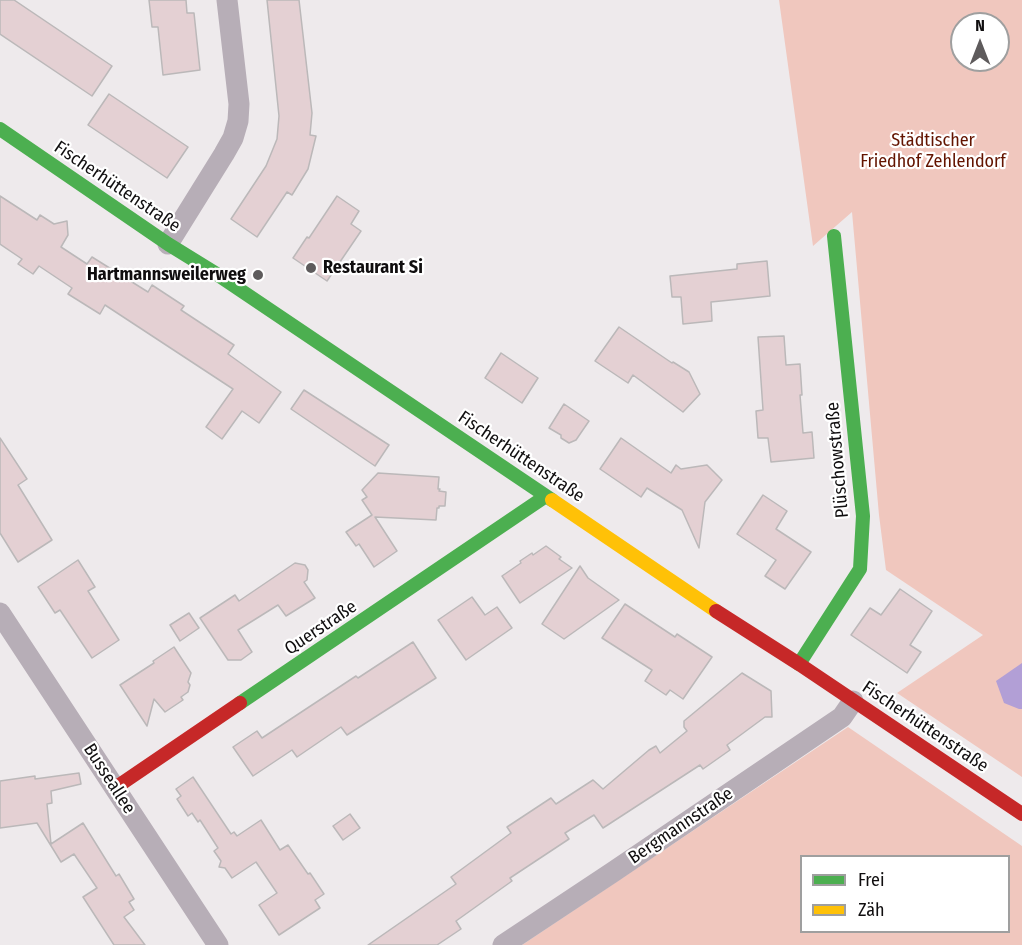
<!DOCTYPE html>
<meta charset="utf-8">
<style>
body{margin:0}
#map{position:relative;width:1022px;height:945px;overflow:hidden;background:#eeeaec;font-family:"Fira Sans Condensed",sans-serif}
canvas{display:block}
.legend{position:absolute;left:800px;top:855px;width:210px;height:78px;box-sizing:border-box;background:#fff;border:2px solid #9f9f9f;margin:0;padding:8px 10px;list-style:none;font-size:18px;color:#100e0f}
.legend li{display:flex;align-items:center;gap:12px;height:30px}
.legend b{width:30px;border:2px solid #9f9f9f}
.north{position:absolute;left:950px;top:12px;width:60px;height:60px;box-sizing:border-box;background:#fff;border:2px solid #9f9f9f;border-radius:50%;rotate:0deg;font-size:16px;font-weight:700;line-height:24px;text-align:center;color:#100e0f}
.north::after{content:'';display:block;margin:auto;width:21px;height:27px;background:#5e5b5c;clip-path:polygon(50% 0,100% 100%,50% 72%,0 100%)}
</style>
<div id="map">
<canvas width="1022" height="945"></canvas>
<ul class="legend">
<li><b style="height:8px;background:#4caf50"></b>Frei</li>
<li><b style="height:8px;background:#ffc107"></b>Zäh</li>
</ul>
<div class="north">N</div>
</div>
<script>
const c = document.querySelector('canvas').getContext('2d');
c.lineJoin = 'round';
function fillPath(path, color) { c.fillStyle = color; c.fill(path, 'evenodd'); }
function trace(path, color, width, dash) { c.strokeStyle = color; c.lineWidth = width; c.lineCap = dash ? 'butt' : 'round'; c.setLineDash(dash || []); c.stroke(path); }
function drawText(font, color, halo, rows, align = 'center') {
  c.font = font + ' "Fira Sans Condensed",sans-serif'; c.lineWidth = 4.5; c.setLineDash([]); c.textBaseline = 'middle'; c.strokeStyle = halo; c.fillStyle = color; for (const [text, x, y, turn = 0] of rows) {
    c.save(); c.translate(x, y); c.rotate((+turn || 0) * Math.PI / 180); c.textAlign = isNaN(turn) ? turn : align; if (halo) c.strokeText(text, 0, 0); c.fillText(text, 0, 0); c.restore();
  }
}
fillPath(new Path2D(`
 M779,0H1022V777L897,693L983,635L886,570L879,515L852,212L813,246ZM962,24H998V60H962Z
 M848,727L1022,846V945H522ZM802,856H1008V932H802Z`), '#f0c7be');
fillPath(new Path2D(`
 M1022,663V709H1019L1004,703L996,681Z`), '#b29fd6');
const building = new Path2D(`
 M0,0H14L112,66L92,96L0,34Z
 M149,0H186L187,13H194L200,70L163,75L158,27H152Z
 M267,0H299L312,113L310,135L316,136L308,169L292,195L287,192L257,237L231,219L266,166L277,139L279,116Z
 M109,94L188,147L167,178L88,125Z
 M0,196L37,220L40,215L54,224L67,221L68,235L61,247L87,264L92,257L148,292L152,285L184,306L181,310L234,345L228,354L281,392L259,423L242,411L222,439L206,427L233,389L105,305L100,314L68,294L72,288L39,266L33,274L18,264L22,259L0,244Z
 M337,196L359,211L351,224L361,231L327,281L293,258L307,237L309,238Z
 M767,261L770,296L711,302L712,321L683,324L681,297H672L670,276L737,269V264Z
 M619,327L672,363L673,362L689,372L700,394L683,412L633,375L628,383L595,361Z
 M784,336L786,365L800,364L802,395H800L803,433L812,432L814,458L771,462L768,438H758L756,411L763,410L758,337Z
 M501,353L538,378L522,403L485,378Z
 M304,390L389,445L375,466L291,409Z
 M564,404L589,421L576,440L569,443L561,438V435L549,428Z
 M0,438L27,479L18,485L52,540L18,562L0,533Z
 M621,438L671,473L676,465L681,469L707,465L722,480L705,502L699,548L682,510L647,488L641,497L600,469Z
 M378,473L439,477L438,489H440L439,491L446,492L445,506H439V508H437L436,520L375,517L397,551L374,567L359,544L356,546L346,532L372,515L362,500L367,497L362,490Z
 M763,495L787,511L776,529L811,552L785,589L765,576L776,560L737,534Z
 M546,546L561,557L559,559L572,568L520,603L502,576L521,563L520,561L532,553L533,555Z
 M78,560L95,587L88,591L119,640L92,658L60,610L55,613L38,587Z
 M295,563L305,565L308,570L307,580L304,582L315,598L286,616L278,605L238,630L252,652L241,660H228L200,618L235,595L239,601Z
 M580,566L588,578L619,600L564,639L542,624Z
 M900,589L932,611L910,645L921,652L907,673L851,635L870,608L881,615Z
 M472,597L485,615L497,607L512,628L466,660L438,620Z
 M625,604L675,637L677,634L712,657L683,699L670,690L666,695L645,681L652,670L602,638Z
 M189,613L199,628L180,641L170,625Z
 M413,642L436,678L347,735L341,727L297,757L292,750L253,776L233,747L257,731L262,738L356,676L358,678Z
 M174,647L191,673L188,682L190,685L188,692L181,697L183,700L165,712L154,699L147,726L120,685L154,663L153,661Z
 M742,673L771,691L772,717H765L727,745L730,750L703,769L700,765L603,828L594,815L565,833L569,839L510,878L512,881L456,921L461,929L437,945H368L456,884L451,877L511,833L507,827L551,798L556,804L593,780L603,789L649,750L656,746L660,753L687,731L684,727V721Z
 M79,773L81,784L51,791L52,803L47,804L51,844L83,823L116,876L119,874L134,899L129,902L134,910L124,917L145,945H114L83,897L97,888L74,854L61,862L37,823L0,828V781L35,776V779Z
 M193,777L231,834L234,832L237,836L261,820L280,850L288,845L308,874L310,873L324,894L315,900L320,908L279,935L259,905L277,893L256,862L232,878L225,868L219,867L221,861L214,851L218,848L200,820L198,822L192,813L188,816L177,799L181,796L176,789Z
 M350,814L360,828L343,840L333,826Z`);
fillPath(building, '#e4d0d3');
trace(building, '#bbb8b9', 1.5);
trace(new Path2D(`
 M168,244L224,154L233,138L238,121L239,104L227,0
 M0,613L218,945
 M503,945L613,872L842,717L853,701`), '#b7aeb7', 21);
trace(new Path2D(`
 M0,129L168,244L215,273L552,500
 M799,664L860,569L863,516L834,236
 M240,703L546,496`), '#4caf50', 14);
trace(new Path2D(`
 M552,500L716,611`), '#ffc107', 14);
trace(new Path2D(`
 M716,611L799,664L1022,814
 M115,788L240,703`), '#c62828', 14);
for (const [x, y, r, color] of [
 [311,268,6,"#5e5b5c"],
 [258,275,6,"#5e5b5c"]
]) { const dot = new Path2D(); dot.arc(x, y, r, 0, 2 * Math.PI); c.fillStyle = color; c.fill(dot); trace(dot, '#fff', 2); }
drawText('18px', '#631400', '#fff', [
 ["Städtischer",933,141],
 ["Friedhof Zehlendorf",933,162]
]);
drawText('18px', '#100e0f', '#fff', [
 ["Fischerhüttenstraße",117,187,34],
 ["Fischerhüttenstraße",521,457,34],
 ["Plüschowstraße",838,460,-95],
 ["Querstraße",321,628,-34],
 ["Fischerhüttenstraße",925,727,34],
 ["Busseallee",109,779,57],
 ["Bergmannstraße",681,826,-34]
]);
drawText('bold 18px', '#100e0f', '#fff', [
 ["Restaurant Si",323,268],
 ["Hartmannsweilerweg",246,275,"right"]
], 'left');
</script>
